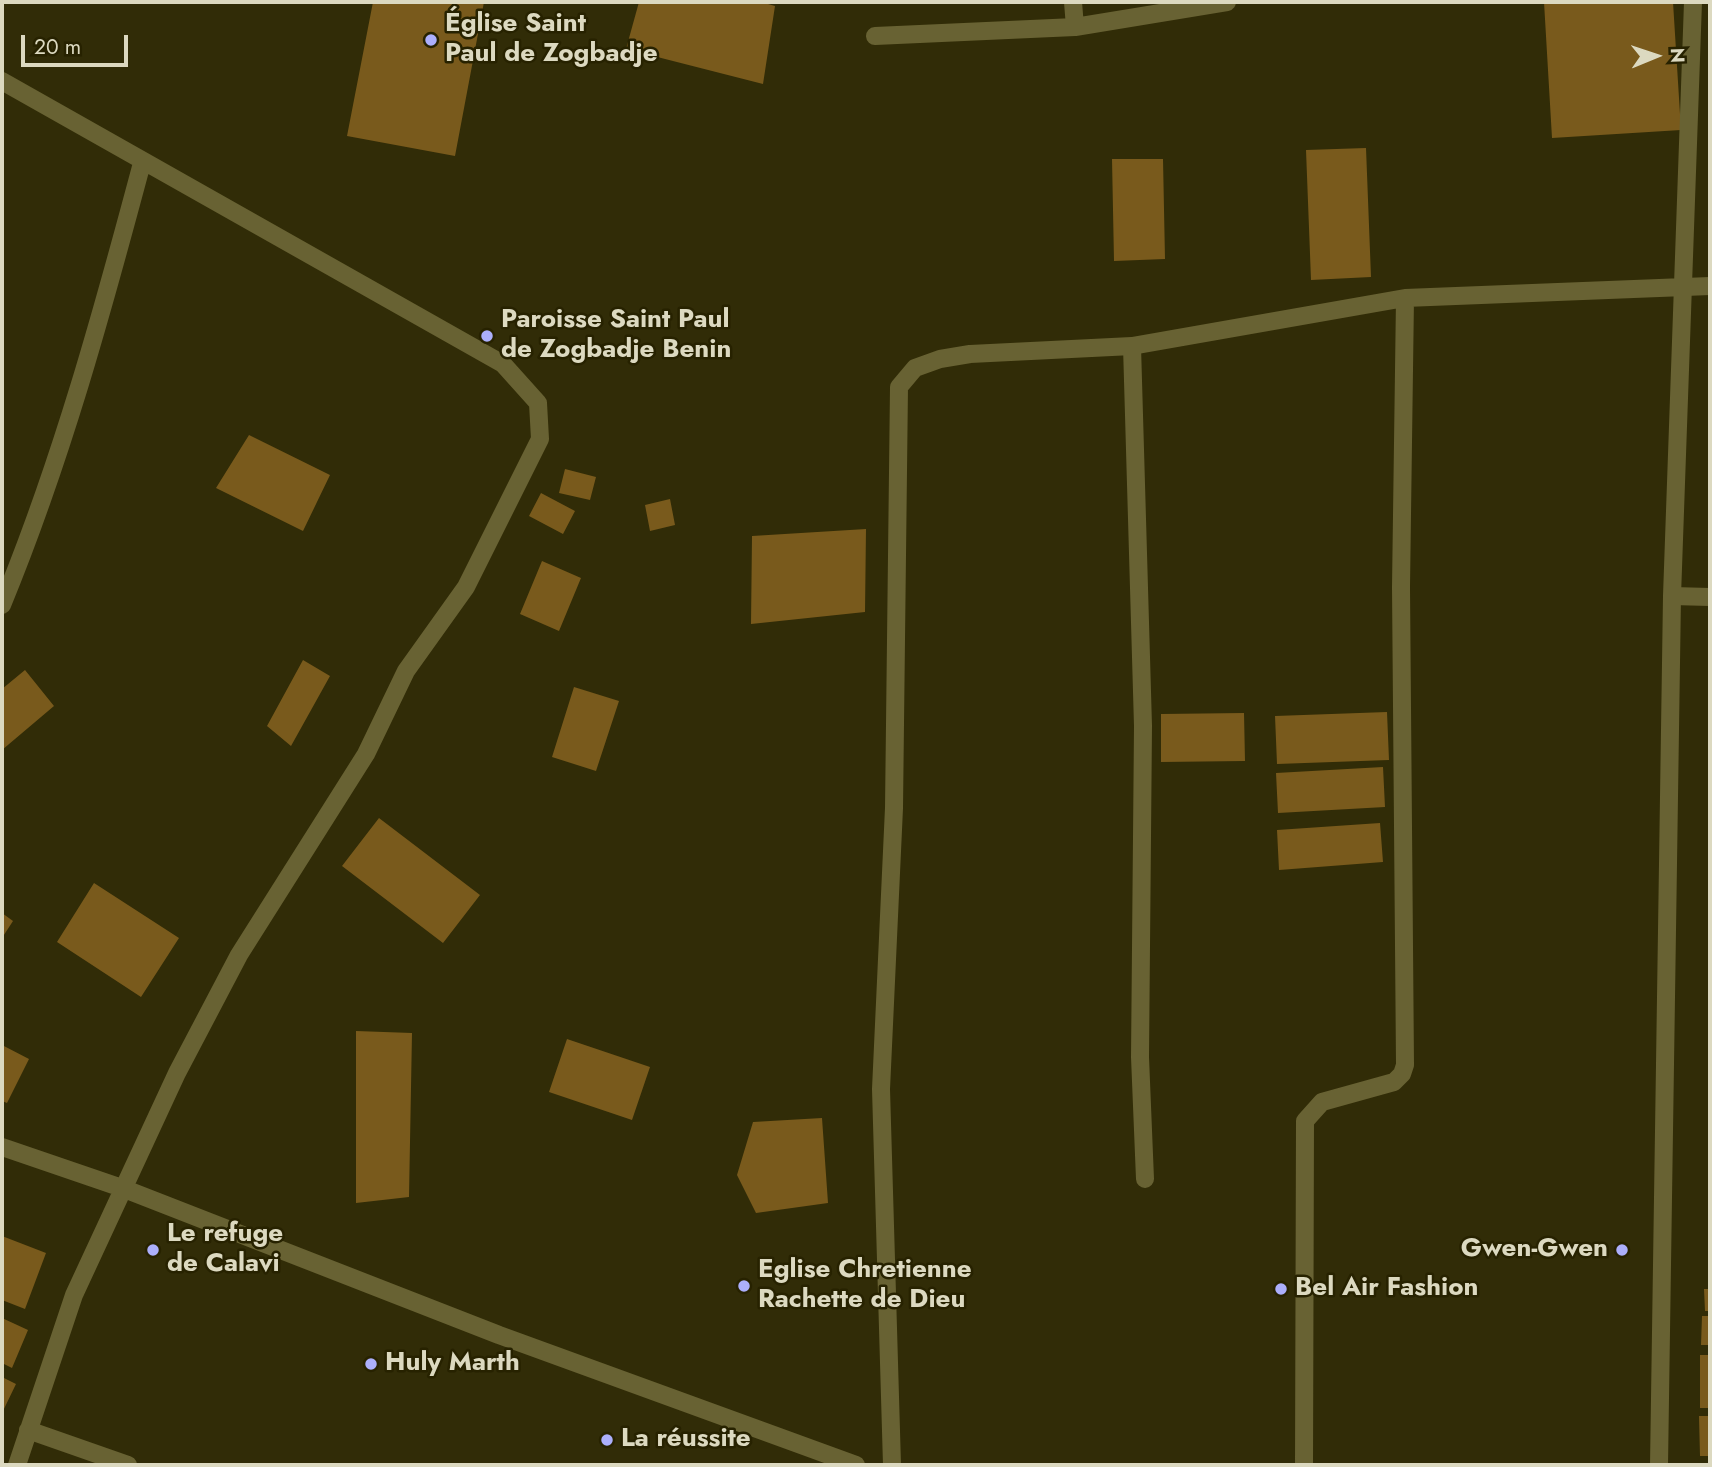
<!DOCTYPE html>
<meta charset="utf-8">
<style>
body{margin:0}
#map{position:relative;width:1712px;height:1467px;overflow:hidden;background:#312c07;font-family:Jost,sans-serif}
canvas{display:block}
.frame{position:absolute;inset:0;border:4px solid #dcd9c0;pointer-events:none}
.north{position:absolute;left:1621px;top:21px;width:70px;height:70px;-webkit-text-stroke:5px #272200;paint-order:stroke;rotate:88deg;font-size:19px;font-weight:700;line-height:28px;text-align:center;color:#dcd9c0}
.north::after{content:'';display:block;margin:auto;width:24px;height:32px;background:#dcd9c0;clip-path:polygon(50% 0,100% 100%,50% 72%,0 100%)}
.scale{position:absolute;left:21px;top:35px;width:107px;height:32px;box-sizing:border-box;border:4px solid #dcd9c0;border-top:0;padding-left:9px;font-size:21px;line-height:24px;white-space:nowrap;color:#dcd9c0;-webkit-text-stroke:5px #272200;paint-order:stroke}
</style>
<div id="map">
<canvas width="1712" height="1467"></canvas>
<div class="frame"></div>
<div class="north">N</div>
<div class="scale">20 m</div>
</div>
<script>
const c = document.querySelector('canvas').getContext('2d');
c.lineJoin = 'round';
function fillPath(path, color) { c.fillStyle = color; c.fill(path, 'evenodd'); }
function trace(path, color, width, dash) { c.strokeStyle = color; c.lineWidth = width; c.lineCap = dash ? 'butt' : 'round'; c.setLineDash(dash || []); c.stroke(path); }
function drawText(font, color, halo, rows, align = 'center') {
  c.font = font + ' Jost,sans-serif'; c.lineWidth = 5; c.setLineDash([]); c.textBaseline = 'middle'; c.strokeStyle = halo; c.fillStyle = color; for (const [text, x, y, turn = 0] of rows) {
    c.save(); c.translate(x, y); c.rotate((+turn || 0) * Math.PI / 180); c.textAlign = isNaN(turn) ? turn : align; if (halo) c.strokeText(text, 0, 0); c.fillText(text, 0, 0); c.restore();
  }
}
fillPath(new Path2D(`
 M373,2H484L455,156L347,136Z
 M639,2H761L775,6L763,84L626,49Z
 M1544,2H1673L1681,130L1552,138Z
 M1366,148L1371,277L1311,280L1306,150Z
 M1112,159H1163L1165,259L1114,261Z
 M249,435L330,475L303,531L216,488Z
 M565,469L596,477L590,500L559,493Z
 M541,493L575,511L563,534L529,516Z
 M670,499L675,525L650,531L645,505Z
 M866,529L865,612L751,624L752,536Z
 M542,561L581,578L559,631L520,614Z
 M303,660L330,676L291,746L267,726Z
 M25,670L54,706L2,750V689Z
 M574,687L619,701L596,771L552,757Z
 M1387,712L1389,760L1277,764L1275,716Z
 M1244,713L1245,761L1161,762V714Z
 M1383,767L1385,807L1278,813L1276,773Z
 M379,818L480,895L443,943L342,866Z
 M1380,823L1383,862L1279,870L1277,830Z
 M94,883L179,938L141,997L57,942Z
 M2,913L13,921L2,938Z
 M356,1031L412,1033L409,1197L356,1203Z
 M567,1039L650,1067L632,1120L549,1092Z
 M2,1045L29,1059L7,1103L2,1101Z
 M822,1118L828,1203L756,1213L737,1175L753,1122Z
 M2,1236L46,1253L25,1309L2,1300Z
 M1704,1289H1710V1311H1705Z
 M1702,1316H1710V1345H1701Z
 M2,1318L28,1330L12,1368L2,1363Z
 M1700,1355H1710V1408H1700Z
 M2,1377L16,1384L2,1413Z
 M1699,1416H1710V1456H1700Z`), '#795a1c');
trace(new Path2D(`
 M1073,2L1075,27
 M875,36L1075,27L1227,2
 M2,81L503,364L538,403L540,439L466,587L406,671L366,754L239,955L177,1073L74,1295L17,1465
 M1132,346L1143,726L1140,1057L1145,1179
 M1672,596L1710,597
 M2,605C61,462 102,313 142,163
 M2,1147L122,1188L499,1335L856,1465
 M28,1430L128,1465
 M892,1465L881,1089L894,808L899,387L915,368L940,359L970,354L1132,346L1405,298L1710,286
 M1304,1465L1305,1121L1322,1102L1394,1082L1402,1074L1405,1065L1401,587L1405,298
 M1659,1465L1672,596L1693,2`), '#686233', 18);
for (const [x, y, r, color] of [
 [431,40,7,"#acaffb"],
 [487,336,7,"#acaffb"],
 [153,1250,7,"#acaffb"],
 [1622,1250,7,"#acaffb"],
 [744,1286,7,"#acaffb"],
 [1281,1289,7,"#acaffb"],
 [371,1364,7,"#acaffb"],
 [607,1440,7,"#acaffb"]
]) { const dot = new Path2D(); dot.arc(x, y, r, 0, 2 * Math.PI); c.fillStyle = color; c.fill(dot); trace(dot, '#272200', 2.5); }
drawText('bold 26px', '#dcd9c0', '#272200', [
 ["Église Saint",445,25],
 ["Paul de Zogbadje",445,55],
 ["Paroisse Saint Paul",501,321],
 ["de Zogbadje Benin",501,351],
 ["Le refuge",167,1235],
 ["de Calavi",167,1265],
 ["Gwen-Gwen",1608,1250,"right"],
 ["Eglise Chretienne",758,1271],
 ["Rachette de Dieu",758,1301],
 ["Bel Air Fashion",1295,1289],
 ["Huly Marth",385,1364],
 ["La réussite",621,1440]
], 'left');
</script>
